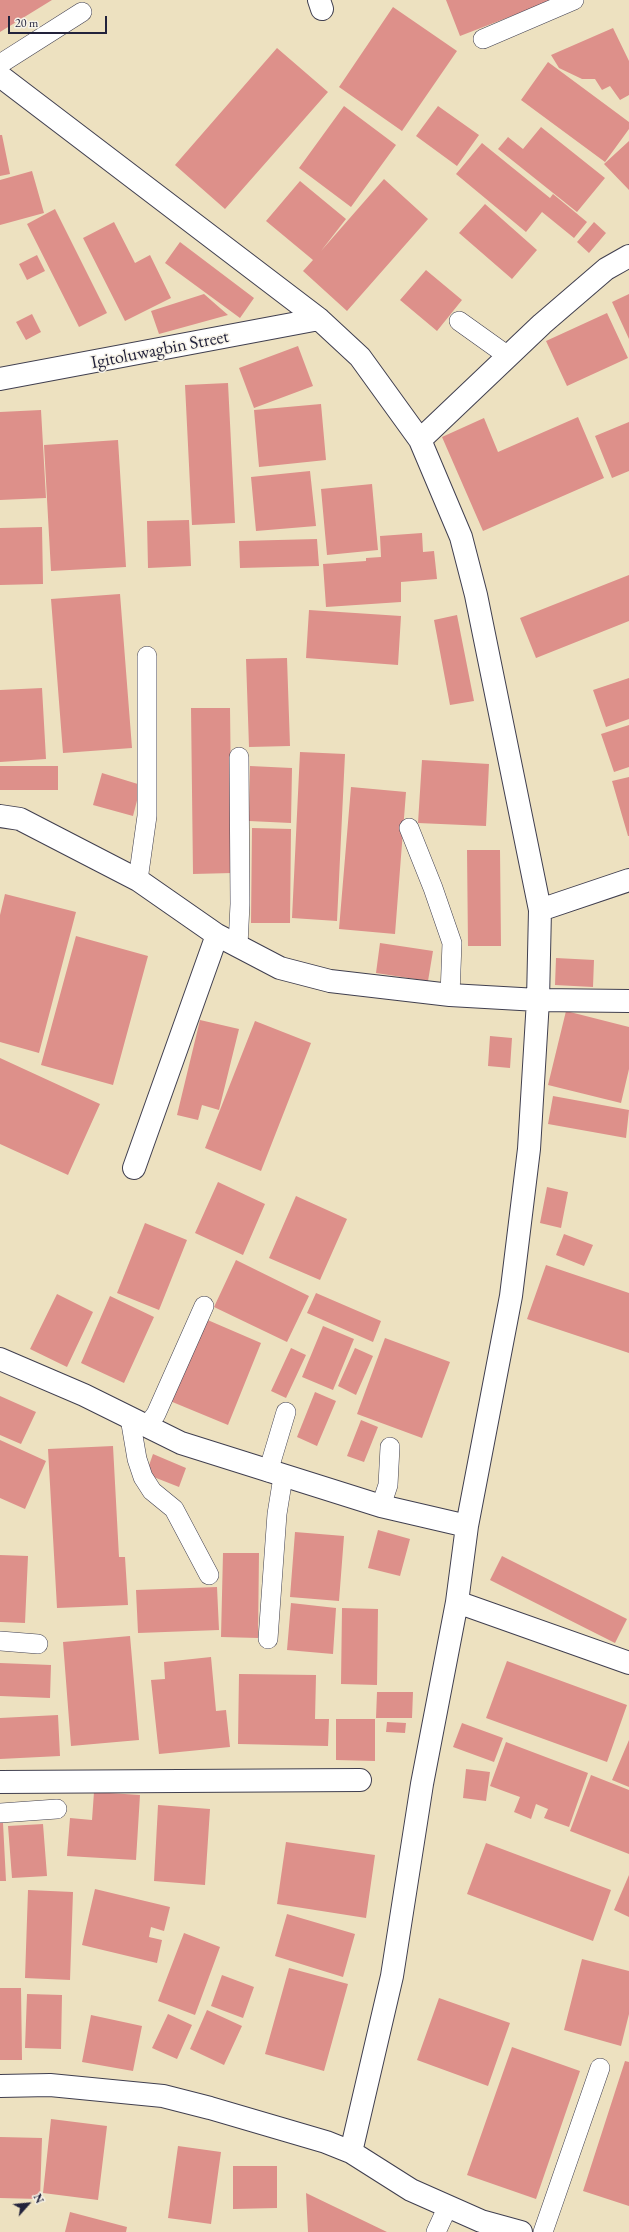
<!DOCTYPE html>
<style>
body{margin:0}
#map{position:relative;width:629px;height:2232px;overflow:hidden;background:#ede1c0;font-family:"EB Garamond",serif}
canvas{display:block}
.north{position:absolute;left:8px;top:2184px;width:40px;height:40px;-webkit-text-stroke:3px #f7f3e8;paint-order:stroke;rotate:63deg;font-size:11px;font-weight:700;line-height:16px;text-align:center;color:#22223b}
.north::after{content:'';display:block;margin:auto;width:14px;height:18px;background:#22223b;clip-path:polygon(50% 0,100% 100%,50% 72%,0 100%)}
.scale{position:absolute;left:8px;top:16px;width:99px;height:18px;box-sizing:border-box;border:2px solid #22223b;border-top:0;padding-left:5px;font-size:12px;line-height:14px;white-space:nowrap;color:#22223b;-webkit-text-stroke:3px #f7f3e8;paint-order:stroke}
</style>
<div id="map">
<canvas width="629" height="2232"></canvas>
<div class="north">N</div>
<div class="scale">20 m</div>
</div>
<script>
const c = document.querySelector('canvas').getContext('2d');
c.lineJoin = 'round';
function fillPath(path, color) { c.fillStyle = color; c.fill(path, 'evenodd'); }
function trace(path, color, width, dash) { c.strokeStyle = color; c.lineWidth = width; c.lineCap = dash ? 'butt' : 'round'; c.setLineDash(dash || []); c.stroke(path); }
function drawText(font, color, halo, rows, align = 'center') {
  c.font = font + ' "EB Garamond",serif'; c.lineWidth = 3; c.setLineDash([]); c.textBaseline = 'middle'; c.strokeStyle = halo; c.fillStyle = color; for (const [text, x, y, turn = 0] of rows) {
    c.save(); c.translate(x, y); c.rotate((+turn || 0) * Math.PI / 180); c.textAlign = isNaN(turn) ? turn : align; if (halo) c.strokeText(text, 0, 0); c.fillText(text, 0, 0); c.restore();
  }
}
fillPath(new Path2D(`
 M0,0H52L0,32Z
 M446,0H553L460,36Z
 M393,7L457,51L402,131L339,87Z
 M613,28L629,61V95L620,100L610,86L602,90L595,79H582L559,68L551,55Z
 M277,48L328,92L225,209L175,165Z
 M548,62L629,122V129L605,162L521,100Z
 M344,106L396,145L351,207L299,168Z
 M438,106L479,135L457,166L416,136Z
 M541,127L605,178L577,212L498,149L508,137L523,149Z
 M0,135H2L10,174L0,176Z
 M629,141V190L604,164Z
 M482,143L550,198L553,194L587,222L574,238L542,212L526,232L456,174Z
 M32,171L44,213L0,225V180Z
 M384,179L428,219L347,311L303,271L313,260L266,221L300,181L346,219L321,251Z
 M485,204L537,250L512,279L459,233Z
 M55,209L107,313L79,327L27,224Z
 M114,222L135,263L150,255L171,298L125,321L83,238Z
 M594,222L606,233L589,253L577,242Z
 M180,242L254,298L240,318L165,263Z
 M37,255L45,271L27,280L19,264Z
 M426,270L462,300L437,331L400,300Z
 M204,294L228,315L159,334L151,311Z
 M629,294V339L612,302Z
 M607,313L628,358L567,386L546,341Z
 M32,314L41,332L26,340L16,322Z
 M298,346L313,386L254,408L239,368Z
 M228,383L235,523L192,525L185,385Z
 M321,404L326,460L259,467L254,410Z
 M41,410L46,498L0,500V412Z
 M578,417L604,478L483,531L442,437L484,418L498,452Z
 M629,422V471L612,478L595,436Z
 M118,440L126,567L51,571L44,445Z
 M310,471L316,526L256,531L251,477Z
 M372,484L378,550L327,555L321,489Z
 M189,520L191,566L148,568L147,521Z
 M42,527L43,584L0,585V528Z
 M422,533L423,552L434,551L437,579L401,582V602L326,607L323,564L366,561V558L381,557L380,536Z
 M317,539L319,566L240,568L239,541Z
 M629,575V621L536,658L520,618Z
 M120,594L132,748L63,753L51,599Z
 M309,610L401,616L398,665L306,658Z
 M457,615L474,701L450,705L434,620Z
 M287,658L290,746L249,747L246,659Z
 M629,678V719L606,727L593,690Z
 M42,688L46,759L0,762V690Z
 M191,708H230L232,873L193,874Z
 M629,725V767L614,772L601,734Z
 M300,752L345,754L337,921L292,918Z
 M422,760L489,764L486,826L418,823Z
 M0,766H58V790H0Z
 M250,766L292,768L291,823L249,821Z
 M102,773L141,785L133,816L93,805Z
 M629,777V836H628L612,781Z
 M351,787L406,792L395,934L339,929Z
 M252,828L291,829L290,923H251Z
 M467,850H500L501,946H468Z
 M5,894L76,912L39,1053L0,1042V915Z
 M76,936L148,956L113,1085L41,1065Z
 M380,943L433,951L428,981L376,973Z
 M556,958L594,960L593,987L555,985Z
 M566,1011L629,1027V1069L621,1103L548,1085Z
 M200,1020L239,1029L219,1110L202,1105L198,1120L177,1115Z
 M255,1021L311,1043L261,1171L205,1148Z
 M490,1036L512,1038L510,1068L488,1066Z
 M0,1058L100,1104L68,1175L0,1144Z
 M553,1096L629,1110L626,1138L548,1124Z
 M218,1182L265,1204L243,1255L195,1233Z
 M547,1187L568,1192L561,1228L540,1223Z
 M296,1196L347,1219L320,1280L269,1258Z
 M145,1223L187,1240L159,1310L117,1293Z
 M564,1234L593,1245L584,1266L556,1255Z
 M236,1260L309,1296L287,1342L214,1307Z
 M546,1265L629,1293V1353L527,1319Z
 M316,1293L381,1321L373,1342L307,1313Z
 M57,1294L93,1312L67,1367L30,1349Z
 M110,1296L154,1317L124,1383L81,1363Z
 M203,1318L261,1343L228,1425L170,1401Z
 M323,1326L354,1339L333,1390L302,1377Z
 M385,1338L450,1362L422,1438L357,1414Z
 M291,1348L306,1355L286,1398L271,1391Z
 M355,1348L373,1356L356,1395L338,1386Z
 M315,1392L336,1401L317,1446L297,1437Z
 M0,1396L36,1412L21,1444L0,1435Z
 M361,1420L378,1427L364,1462L347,1456Z
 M0,1440L46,1461L25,1509L0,1498Z
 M113,1446L119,1557H125L128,1605L57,1608L48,1449Z
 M153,1454L186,1468L179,1487L146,1474Z
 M378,1530L410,1539L400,1576L368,1568Z
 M295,1532L344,1536L339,1601L290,1597Z
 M223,1553H259L258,1638L221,1637Z
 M0,1555L28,1556L25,1623L0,1622Z
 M502,1556L627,1619L615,1643L490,1580Z
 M217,1587L219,1630L138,1633L136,1590Z
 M291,1603L336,1608L333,1654L287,1650Z
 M342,1608L378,1609L377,1685L341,1684Z
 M130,1636L139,1740L71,1746L63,1642Z
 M211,1657L216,1711L226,1710L230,1747L159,1754L151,1680L165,1679L164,1662Z
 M507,1661L627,1705L607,1762L486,1718Z
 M0,1663L51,1665L50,1698L0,1696Z
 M239,1674L316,1675L315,1719H329L328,1746L238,1744Z
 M377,1692H413L412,1718H376Z
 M58,1715L60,1756L0,1759V1718Z
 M336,1719H375V1761L336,1760Z
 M387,1722L406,1723L405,1733L386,1732Z
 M462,1723L503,1738L494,1762L453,1747Z
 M629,1740V1787L612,1780Z
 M506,1742L588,1773L569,1827L544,1818L548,1809L536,1804L531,1819L514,1812L520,1797L490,1786Z
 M466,1769L490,1772L486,1801L463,1798Z
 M591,1775L629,1790V1854L570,1831Z
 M94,1792L140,1795L136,1860L67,1856L70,1818L92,1820Z
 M158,1805L210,1809L205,1885L154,1881Z
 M0,1823H3L6,1881H0Z
 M43,1824L47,1876L12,1878L8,1826Z
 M286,1842L375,1855L366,1918L277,1904Z
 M486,1843L611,1890L593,1941L467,1894Z
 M629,1875V1917L614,1910Z
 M95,1889L170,1907L164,1931L151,1927L149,1937L162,1940L157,1963L82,1945Z
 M28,1890L73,1892L70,1980L25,1978Z
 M287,1914L355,1934L343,1977L275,1956Z
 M184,1933L220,1947L195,2015L158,2001Z
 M582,1959L629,1971V2014L621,2046L564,2030Z
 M289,1968L348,1984L324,2071L265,2054Z
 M222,1975L254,1987L243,2018L211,2006Z
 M0,1988H21L22,2060H0Z
 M27,1994L62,1995L61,2049L25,2048Z
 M439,1998L510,2023L488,2086L417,2060Z
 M207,2010L242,2026L224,2065L190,2049Z
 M168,2014L192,2025L177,2059L152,2048Z
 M91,2015L142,2026L133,2071L82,2062Z
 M512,2047L580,2071L536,2199L467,2175Z
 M625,2061L629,2062V2206L583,2191Z
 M51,2119L107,2126L98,2200L43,2193Z
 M0,2137L42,2138L40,2199L0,2198Z
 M178,2146L221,2152L211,2224L168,2218Z
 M233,2166H277V2208L233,2209Z
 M306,2193L387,2232H308Z
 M70,2212L127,2227L126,2232H65Z`), '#dd908a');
const lane = new Path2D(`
 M483,39L574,0
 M0,64L82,12
 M459,321L508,356
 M409,828L433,888L452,943L450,995
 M138,880L147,816V656
 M238,945L240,904L239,757
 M130,1418L137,1459L143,1477L152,1491L174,1509L209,1575
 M147,1426L156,1414L204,1306
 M268,1472L286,1412
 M381,1506L388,1485L390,1447
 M268,1639L277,1514L283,1477
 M0,1641L38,1644
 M0,1813L57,1809
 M436,2232L448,2206
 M543,2232L600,2068`);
const street = new Path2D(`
 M319,0L322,9
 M0,76L319,319L360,357L420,440L461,537L476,595L540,910L538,1000L529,1149L511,1296L467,1526L457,1602L422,1784L392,1976L351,2152
 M0,379L319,319
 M420,440L542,324L606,269L629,256
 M0,816L20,819L138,880L217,935L280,968L330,981L450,995L538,1000L629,1001
 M540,910L629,880
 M134,1168L217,935
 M0,1359L84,1395L181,1443L381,1506L467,1526
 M457,1602L629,1663
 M0,1782L360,1780
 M0,2086L50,2085L163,2096L210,2108L326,2142L351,2152L411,2190L481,2221L521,2232`);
trace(lane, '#403f4f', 20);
trace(street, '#403f4f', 24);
trace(lane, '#fff', 19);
trace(street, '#fff', 22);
drawText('18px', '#22223b', '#f7f3e8', [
 ["Igitoluwagbin Street",160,350,-11]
]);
</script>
